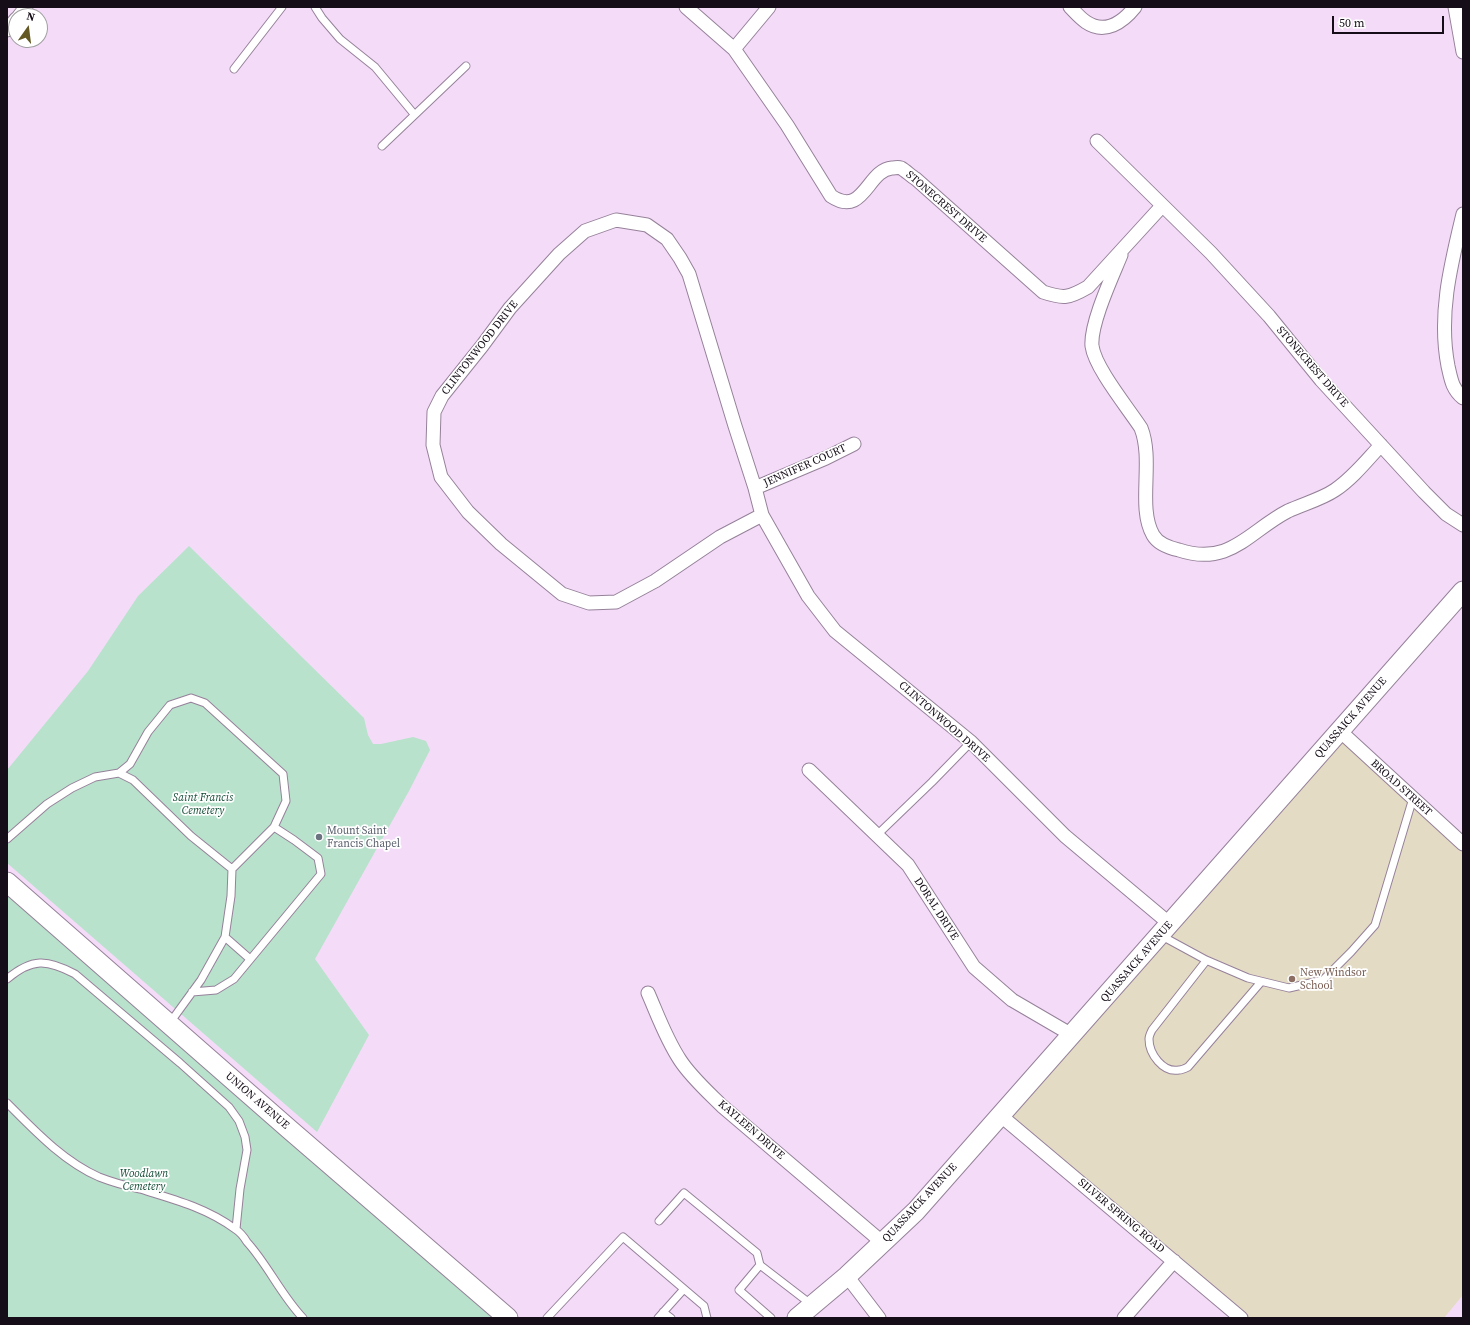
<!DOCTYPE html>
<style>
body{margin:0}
#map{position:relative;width:1470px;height:1325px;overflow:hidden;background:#f4dcf8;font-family:"Source Serif 4",serif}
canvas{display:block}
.frame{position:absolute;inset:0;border:8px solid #150d17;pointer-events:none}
.north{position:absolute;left:8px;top:8px;width:40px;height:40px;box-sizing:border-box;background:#fff;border:1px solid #a19ea2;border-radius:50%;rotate:14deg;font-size:11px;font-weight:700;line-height:16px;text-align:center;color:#150d17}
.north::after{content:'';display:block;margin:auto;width:14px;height:18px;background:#635824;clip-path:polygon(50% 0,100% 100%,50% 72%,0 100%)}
.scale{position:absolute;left:1332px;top:16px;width:112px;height:18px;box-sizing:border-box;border:2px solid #150d17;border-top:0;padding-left:5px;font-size:12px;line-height:14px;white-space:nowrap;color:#150d17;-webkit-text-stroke:3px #fff;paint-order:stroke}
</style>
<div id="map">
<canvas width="1470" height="1325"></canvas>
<div class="frame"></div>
<div class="north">N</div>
<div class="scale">50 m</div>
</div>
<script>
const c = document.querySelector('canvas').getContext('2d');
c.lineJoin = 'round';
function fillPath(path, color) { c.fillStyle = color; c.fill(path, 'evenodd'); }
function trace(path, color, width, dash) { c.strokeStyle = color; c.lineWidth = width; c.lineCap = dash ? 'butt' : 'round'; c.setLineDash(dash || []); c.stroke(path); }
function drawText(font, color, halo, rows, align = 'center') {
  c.font = font + ' "Source Serif 4",serif'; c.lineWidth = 3.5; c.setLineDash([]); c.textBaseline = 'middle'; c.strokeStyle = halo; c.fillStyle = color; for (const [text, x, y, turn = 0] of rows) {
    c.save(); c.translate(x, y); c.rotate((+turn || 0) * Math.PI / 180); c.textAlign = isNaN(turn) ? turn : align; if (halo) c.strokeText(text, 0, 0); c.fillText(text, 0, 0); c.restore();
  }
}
fillPath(new Path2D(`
 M1340,731L1463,843V1295L1444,1318H1241L1000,1115Z`), '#e4dbc5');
fillPath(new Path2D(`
 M189,546L364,718L368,735L373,744H381L413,737L426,741L430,750L409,791L315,959L369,1035L317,1132L7,863V770L88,671L138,596Z
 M7,878L510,1318H7Z`), '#b8e2cc');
const lane = new Path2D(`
 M315,7L322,18L340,39L375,67L414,114
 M234,69L282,7
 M382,146L466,66
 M119,773L130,764L148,732L170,705L191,698L205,703L283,774L286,801L274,827L232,869
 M877,835L932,782L971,742
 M7,839L47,804L72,788L95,777L119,773L133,780L191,836L232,869L231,896L225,937L201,980L169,1024
 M1160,935L1206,960L1248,978L1289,988L1323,980L1351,952L1375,925L1413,798
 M225,937L250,959
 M1206,961L1152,1030C1151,1032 1149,1036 1149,1039C1149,1054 1163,1073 1179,1070C1182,1070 1186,1068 1188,1067L1261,982
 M7,979C32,958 47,959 75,974L180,1063L229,1107L239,1121L245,1137L247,1150L240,1189L236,1229
 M192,992L216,990L234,979L321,874L318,858L294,840L274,827
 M7,1103C35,1131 63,1161 99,1177C112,1182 126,1186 140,1189C173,1199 207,1208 235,1229C240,1232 244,1237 247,1242C268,1265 281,1295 303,1318
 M659,1221L684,1193L757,1253L760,1265
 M663,1312L671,1318
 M547,1318L623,1237L704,1306L707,1318
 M658,1318L684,1289
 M771,1318L739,1290L760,1265L812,1305`);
const street = new Path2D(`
 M686,7L734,49L787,125L831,196C864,218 867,170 892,168C895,168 898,167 901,168C906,171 911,176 916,179L1043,292C1064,299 1069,298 1088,287L1162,206
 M1070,7C1075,12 1080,18 1086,22C1105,35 1123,22 1135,7
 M1455,7L1463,52
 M19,16L26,7
 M7,30L16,19
 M734,49L769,7
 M1097,141L1211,253L1269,316L1321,380L1424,492L1446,514L1463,525
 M1463,214C1451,264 1438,314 1448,366C1451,379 1452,389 1463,398
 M1121,255C1112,277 1090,324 1092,346C1095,368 1128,408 1141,428C1154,461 1137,507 1153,535C1158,544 1170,548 1179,550C1230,567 1249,531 1288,511C1303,504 1322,499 1335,490C1353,478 1367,460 1381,445
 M755,488L826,458L854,444
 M762,515L755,488L735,426L689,274L680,258L667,239L647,225L616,220L585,231L559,254L510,308L482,346L442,396L434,412L433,445L441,477L468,512L501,544L562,594L589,603L616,602L655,581L720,537L762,515L808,596L835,631L971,742L1065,836L1170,924
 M1340,731L1463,844
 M809,770L908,865L974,967L1012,1000L1072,1035
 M648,993C658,1016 666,1039 680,1060C691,1077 708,1092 722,1106L883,1243
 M1000,1115L1241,1318
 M847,1276L879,1318
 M1124,1318L1174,1261`);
const secondary = new Path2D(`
 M7,882L289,1129L508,1318
 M797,1318L847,1276L916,1211L1463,591`);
trace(lane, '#96819a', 9);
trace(street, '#96819a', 15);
trace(secondary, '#96819a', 21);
trace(lane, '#fff', 7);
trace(street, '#fff', 13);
trace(secondary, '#fff', 19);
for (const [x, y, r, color] of [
 [319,837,4,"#6b7280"],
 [1292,979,4,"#8d6e63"]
]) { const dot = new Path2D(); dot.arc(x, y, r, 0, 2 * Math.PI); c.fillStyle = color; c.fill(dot); trace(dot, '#fff', 1.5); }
drawText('11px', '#150d17', '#fff', [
 ["STONECREST DRIVE",946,207,41],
 ["CLINTONWOOD DRIVE",480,348,-52],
 ["STONECREST DRIVE",1312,367,49],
 ["JENNIFER COURT",805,466,-24],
 ["QUASSAICK AVENUE",1351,718,-49],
 ["CLINTONWOOD DRIVE",944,722,41],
 ["BROAD STREET",1401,788,42],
 ["DORAL DRIVE",936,909,57],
 ["QUASSAICK AVENUE",1137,962,-49],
 ["UNION AVENUE",257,1101,41],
 ["KAYLEEN DRIVE",751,1130,41],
 ["QUASSAICK AVENUE",920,1203,-47],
 ["SILVER SPRING ROAD",1121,1216,40]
]);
drawText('italic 11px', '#114a34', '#fff', [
 ["Saint Francis",203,798],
 ["Cemetery",203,811],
 ["Woodlawn",144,1174],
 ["Cemetery",144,1187]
]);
drawText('11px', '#5b616d', '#fff', [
 ["Mount Saint",327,831],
 ["Francis Chapel",327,844]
], 'left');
drawText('11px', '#785e54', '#fff', [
 ["New Windsor",1300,973],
 ["School",1300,986]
], 'left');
</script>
